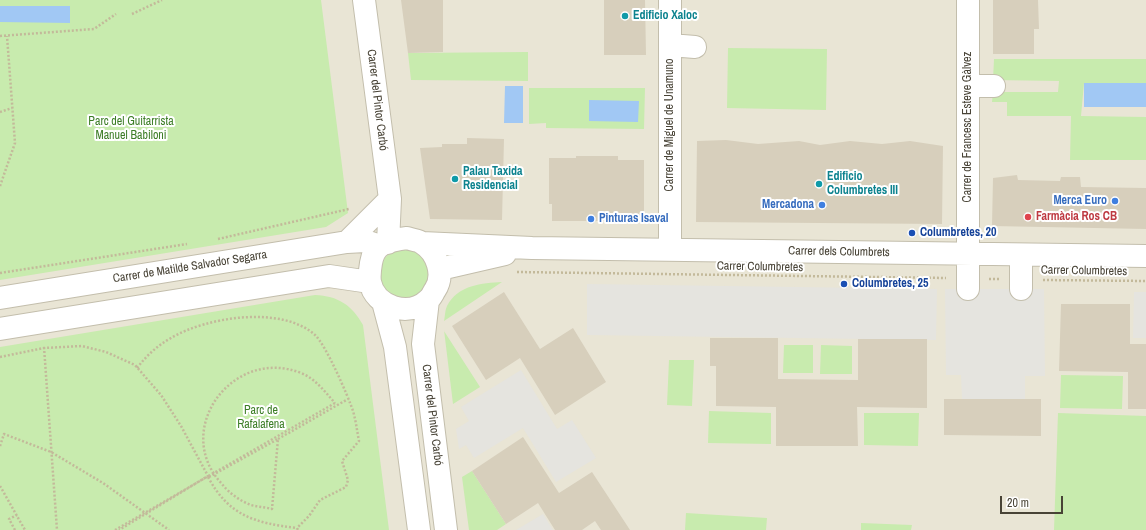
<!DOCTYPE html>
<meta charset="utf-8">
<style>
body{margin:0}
#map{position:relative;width:1146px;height:530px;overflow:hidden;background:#f4f2e7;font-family:"Archivo Narrow",sans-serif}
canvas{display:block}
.scale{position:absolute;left:1000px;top:496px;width:63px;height:18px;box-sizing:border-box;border:2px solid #484336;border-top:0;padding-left:5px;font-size:12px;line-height:14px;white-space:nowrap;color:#484336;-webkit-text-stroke:3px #fff;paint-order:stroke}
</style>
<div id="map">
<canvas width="1146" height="530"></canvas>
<div class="scale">20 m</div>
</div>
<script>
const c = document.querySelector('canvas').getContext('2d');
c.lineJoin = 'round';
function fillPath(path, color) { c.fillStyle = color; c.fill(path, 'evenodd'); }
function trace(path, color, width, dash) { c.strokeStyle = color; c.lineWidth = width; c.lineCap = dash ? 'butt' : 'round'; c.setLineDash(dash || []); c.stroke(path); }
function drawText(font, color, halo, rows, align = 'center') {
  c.font = font + ' "Archivo Narrow",sans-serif'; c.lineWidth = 4; c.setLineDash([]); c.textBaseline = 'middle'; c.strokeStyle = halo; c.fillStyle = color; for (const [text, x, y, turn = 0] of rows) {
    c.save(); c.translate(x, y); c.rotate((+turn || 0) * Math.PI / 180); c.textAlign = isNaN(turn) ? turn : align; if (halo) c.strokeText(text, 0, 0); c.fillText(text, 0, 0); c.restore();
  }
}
fillPath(new Path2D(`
 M0,0H1146V530H0Z`), '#e9e5d5');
fillPath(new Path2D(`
 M0,0H321L348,213L326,227L0,280Z
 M728,48L827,49L826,110L727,108Z
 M528,52V81L411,80L408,53Z
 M994,59H1146V83H1084L1081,116L1146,117V160H1070L1071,116H1007V102H992L993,92H1058L1059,81L993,80Z
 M529,88H645L644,129L546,128V123L529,124Z
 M379 274a25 25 0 1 1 50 0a25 25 0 1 1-50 0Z
 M502,282L444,321C445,317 445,310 447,306C458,285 482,283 502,282Z
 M315,295C338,296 352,305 363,325L389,530H0V347Z
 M444,331L480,387L453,404L444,330Z
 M784,345H813V373H783Z
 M821,345L852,346V374H820Z
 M669,360H694L692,406L667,405Z
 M1061,375L1123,376L1122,409L1060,408Z
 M709,411L771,413V444L708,443Z
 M864,413H919L918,446L864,445Z
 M1058,413L1146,416V530H1054Z
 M472,471L506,524L497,530H469L462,477Z
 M686,513L767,518L766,530H685Z
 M861,523L912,525L911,530H861Z`), '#c8ebae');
fillPath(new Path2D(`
 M587,284L937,289L936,340L587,335Z
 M945,289H1044L1045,376H1025V399H962L961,375H946Z
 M1134,292H1146V338H1133Z
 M521,370L557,429L572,420L596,458L556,482L523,428L474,458L466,445L459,449L456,429L469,421L461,407Z
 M543,514L553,530H516Z`), '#e5e4df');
fillPath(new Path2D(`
 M0,6H70V23L0,22Z
 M1084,83H1146V107H1084Z
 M505,86H523V123H504Z
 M589,100L639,101L638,122L589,121Z`), '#a1c8f4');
fillPath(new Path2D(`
 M401,0H443V52L408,53Z
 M604,0H645L646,55H604Z
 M993,0H1038L1039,29H1034V54H993Z
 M467,138L504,139L502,220L430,219L420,148L442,147V144H467Z
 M726,140L758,144L799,141L820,145L850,141L882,144L910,141L943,146L942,224L696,222L697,141Z
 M576,156H618V160H644V221H552V204H549V158H576Z
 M1017,175L1018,180L1060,181L1061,177H1080L1081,187L1146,188V229L992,226L993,178Z
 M504,292L540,349L573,328L606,382L555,415L520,358L486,380L452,326Z
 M1061,304H1130V344H1146V409H1128V372L1059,371Z
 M710,338H778V379L858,380V339H927V408L857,407L858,446H776V407L716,406V366H710Z
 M944,399H1041V436L944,435Z
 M523,437L559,493L592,472L630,530H601L595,521L582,530H555L538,503L506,524L472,471Z`), '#d7cfbc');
const minor = new Path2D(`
 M364,0L390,199L388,243
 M968,0V289
 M670,45L695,47
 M968,86H994
 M407,238C412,240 418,240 422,243C437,252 445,275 435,290C433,293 431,298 428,300C409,318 375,307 370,282C369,276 370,269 371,263C372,257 375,249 381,245C389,241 399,239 407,238Z
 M347,242L390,199
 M422,243L532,248L1146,256
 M670,250V0
 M440,269L505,254
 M1021,289V255
 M0,298L347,242L365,241L380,246
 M428,300L423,344L446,530
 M383,302L395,347L419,530
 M0,329L329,276L370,282`);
trace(minor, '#c3beac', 24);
trace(new Path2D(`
 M132,14L162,0
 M0,36L94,29L116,14
 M0,112L12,108
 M0,186L15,143L7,36
 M218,239L349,209
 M517,272L946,278
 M0,273L187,244
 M989,279H1000
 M1043,280L1146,281
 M44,347L57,530
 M0,357L44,348L82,346L106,352L135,365L161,395L181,426L208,476L119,530
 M137,368C147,355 157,346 171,338C206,317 282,305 315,335C326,345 348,396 353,411C356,421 357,431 359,441L342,461L348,480L346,487L320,500L309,516L297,528
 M278,439L348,399
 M0,446L4,434L51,452L103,483L169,530
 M208,477C229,516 255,523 297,528L298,530
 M209,477L278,439L272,509C265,507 258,507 251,505C240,501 229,493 222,484C171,430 233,346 301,373C316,379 325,392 335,403
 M0,486L25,530
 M15,530L9,519L17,515`), '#c3b99a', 2.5, [2, 2]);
trace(minor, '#fff', 22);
trace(new Path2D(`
 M115,530L335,403`), '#c3b99a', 2.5, [2, 2]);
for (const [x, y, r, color] of [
 [625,16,4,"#0f9aa8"],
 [455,179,4,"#0f9aa8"],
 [819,184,4,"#0f9aa8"],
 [1115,201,4,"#3f7fe0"],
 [822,205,4,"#3f7fe0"],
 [1028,217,4,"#e0444e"],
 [591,219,4,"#3f7fe0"],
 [912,233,4,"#1a4fb4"],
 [844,284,4,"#1a4fb4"]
]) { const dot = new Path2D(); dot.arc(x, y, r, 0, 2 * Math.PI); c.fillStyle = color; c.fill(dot); trace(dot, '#fff', 1.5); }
drawText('bold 12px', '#0d838f', '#fff', [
 ["Edificio Xaloc",633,16],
 ["Palau Taxida",463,172],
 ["Residencial",463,186],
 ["Edificio",827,177],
 ["Columbretes III",827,191]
], 'left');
drawText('12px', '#484336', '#fff', [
 ["Carrer del Pintor Carbó",377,100,83],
 ["Carrer de Miguel de Unamuno",670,125,-90],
 ["Carrer de Francesc Esteve Gàlvez",968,127,-90],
 ["Carrer dels Columbrets",839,252,1],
 ["Carrer de Matilde Salvador Segarra",190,267,-9],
 ["Carrer Columbretes",760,267,1],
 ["Carrer Columbretes",1084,271,1],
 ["Carrer del Pintor Carbó",432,415,83]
]);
drawText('12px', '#3c7d26', '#fff', [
 ["Parc del Guitarrista",131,122],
 ["Manuel Babiloni",131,136],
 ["Parc de",261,411],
 ["Rafalafena",261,425]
]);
drawText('bold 12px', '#366cbe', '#fff', [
 ["Merca Euro",1107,201],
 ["Mercadona",814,205],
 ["Pinturas Isaval",599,219,"left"]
], 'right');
drawText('bold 12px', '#be3a42', '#fff', [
 ["Farmàcia Ros CB",1036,217]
], 'left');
drawText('bold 12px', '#164399', '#fff', [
 ["Columbretes, 20",920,233],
 ["Columbretes, 25",852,284]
], 'left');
</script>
